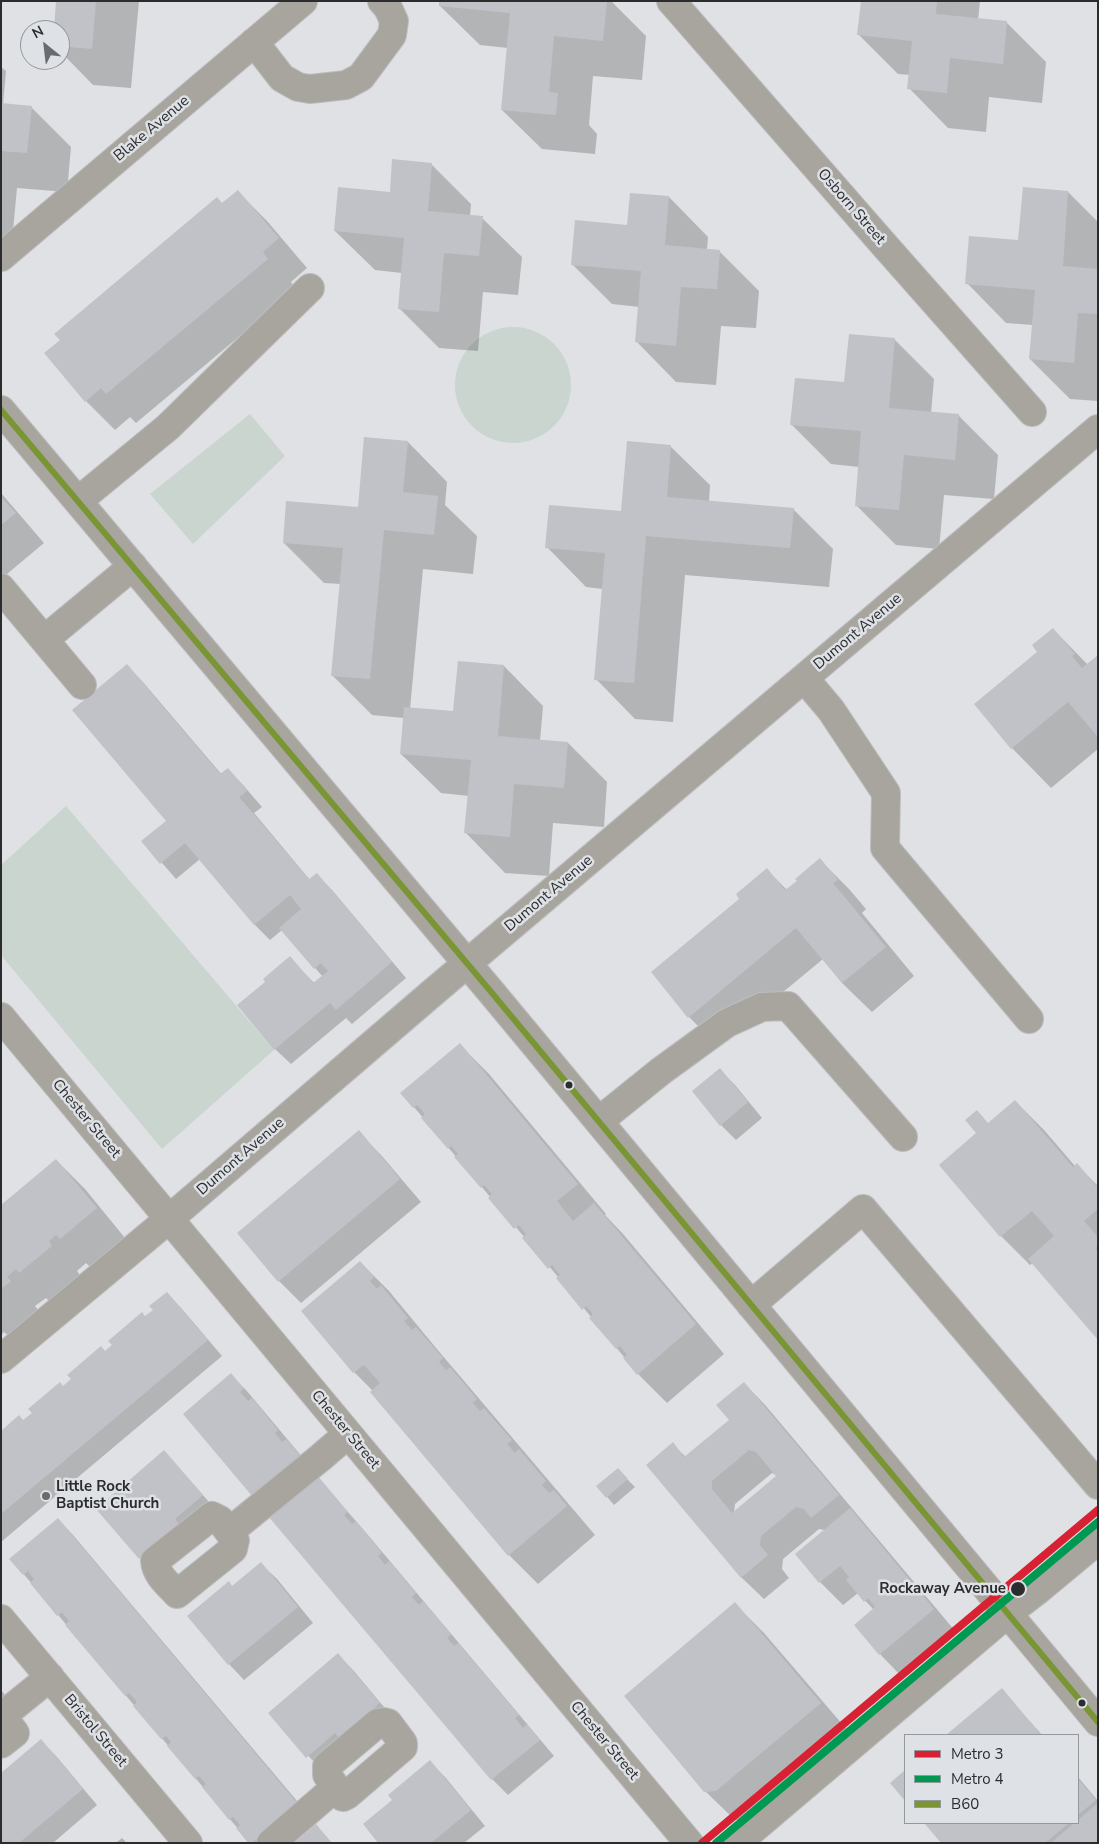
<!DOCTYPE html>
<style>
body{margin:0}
#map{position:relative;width:1099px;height:1844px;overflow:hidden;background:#dfe1e4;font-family:"Nunito Sans",sans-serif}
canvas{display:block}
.frame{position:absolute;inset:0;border:2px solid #2b2c2e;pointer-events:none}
.legend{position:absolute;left:904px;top:1734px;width:175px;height:90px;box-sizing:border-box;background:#dee1e5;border:1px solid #96999c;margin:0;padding:6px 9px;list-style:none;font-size:15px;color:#2b2c2e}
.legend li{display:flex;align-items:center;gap:10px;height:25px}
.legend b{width:25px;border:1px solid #96999c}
.north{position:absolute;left:20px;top:20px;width:50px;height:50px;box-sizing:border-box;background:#dee1e5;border:1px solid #96999c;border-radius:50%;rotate:331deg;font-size:14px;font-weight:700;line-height:20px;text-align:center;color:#2b2c2e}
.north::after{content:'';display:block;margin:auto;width:18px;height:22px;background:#6a6b6e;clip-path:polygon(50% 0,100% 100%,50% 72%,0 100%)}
</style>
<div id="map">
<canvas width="1099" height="1844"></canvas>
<div class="frame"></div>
<ul class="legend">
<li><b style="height:6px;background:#d82233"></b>Metro 3</li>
<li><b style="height:6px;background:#009952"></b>Metro 4</li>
<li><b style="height:6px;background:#799534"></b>B60</li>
</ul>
<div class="north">N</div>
</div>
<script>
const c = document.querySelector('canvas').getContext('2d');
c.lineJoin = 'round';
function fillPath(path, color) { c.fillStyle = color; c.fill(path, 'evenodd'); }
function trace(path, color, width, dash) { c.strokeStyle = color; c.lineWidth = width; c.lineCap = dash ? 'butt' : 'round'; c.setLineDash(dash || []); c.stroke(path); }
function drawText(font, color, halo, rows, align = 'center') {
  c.font = font + ' "Nunito Sans",sans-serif'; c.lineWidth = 5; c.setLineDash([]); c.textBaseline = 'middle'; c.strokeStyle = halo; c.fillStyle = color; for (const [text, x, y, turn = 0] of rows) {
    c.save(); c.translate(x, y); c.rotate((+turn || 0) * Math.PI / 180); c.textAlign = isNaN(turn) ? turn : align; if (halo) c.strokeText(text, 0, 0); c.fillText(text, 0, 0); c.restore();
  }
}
fillPath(new Path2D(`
 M455 385a58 58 0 1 1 116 0a58 58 0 1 1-116 0Z
 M250,414L285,456L193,544L150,494Z
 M66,806L274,1050L162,1149L1,955V865Z`), '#cad5d0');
fillPath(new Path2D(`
 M58,1H139L131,88L93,85L60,51V30H55Z
 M440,1H611L646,36L642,80L593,76L589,125L597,134L595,154L542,149L502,110L508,48L480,45L440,6Z
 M862,1H980L978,20L1006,22L1046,62L1042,103L989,97L986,132L948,128L909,88L910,75L898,74L859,35Z
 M1,67L6,71L3,105L31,107L71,147L67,192L17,188L12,241L1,240Z
 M431,164L471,204L470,216L482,218L522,257L518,295L483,292L478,351L439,348L399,308L402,273L375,270L335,231Z
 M238,192L267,221L307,268L291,282L296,289L136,423L130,417L115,430L86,401L222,205Z
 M1068,192L1098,222V401L1070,399L1030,359L1033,325L1006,323L967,283L1019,241Z
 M669,197L708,237L707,250L719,251L759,291L756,328L721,326L716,385L676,382L637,342L640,307L612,304L573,265Z
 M894,339L934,379L931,413L958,415L998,455L994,499L944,495L939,549L896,545L856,505L859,467L831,464L792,425L845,384Z
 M408,442L447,482L445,505L477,536L473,574L423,569L410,709L454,712L504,666L543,706L540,741L568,743L607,782L604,827L553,823L549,876L505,873L466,833L469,796L441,793L401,754L404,718L372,715L332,675L341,584L324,583L284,543L359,508Z
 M670,446L710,485L709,502L793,509L833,549L829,587L685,575L673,722L635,719L596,679L603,589L586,587L547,547L622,512Z
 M1,493L44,543L1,579Z
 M1053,629L1088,665L1098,656V749L1051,788L1012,748L975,704L1038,652Z
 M126,665L142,681L222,775L228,769L243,785L262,807L254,813L310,880L317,875L332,890L406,978L352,1024L346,1018L291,1064L275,1049L267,982L290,958L315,984L323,977L282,930L270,940L255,925L200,859L176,879L143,841L167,821Z
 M820,860L849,889L866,909L862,913L914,976L872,1012L842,983L823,959L718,1046L689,1017L741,899L767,870L787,890Z
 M460,1045L489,1074L606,1214L605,1215L623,1234L724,1354L667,1403L638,1374L559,1278L402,1093Z
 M719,1069L735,1085L762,1118L736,1140L721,1125Z
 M1015,1101L1044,1130L1075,1166L1077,1165L1098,1186V1338L1033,1263L1030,1265L1001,1236L940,1166Z
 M358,1132L381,1155L421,1202L301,1303L279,1281Z
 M56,1160L85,1189L125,1238L90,1267L86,1263L77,1271L80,1275L49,1301L46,1298L35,1306L39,1311L9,1336L4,1332L1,1335V1206Z
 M360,1262L389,1291L436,1348L595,1535L538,1584L509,1555L373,1391L354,1372Z
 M167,1293L182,1309L222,1356L1,1542V1432L24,1421L114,1345L155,1310Z
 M231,1375L246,1390L314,1471L253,1495Z
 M744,1383L766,1406L956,1632L902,1677L880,1654L874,1610L858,1593L843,1605L820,1582L797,1554L825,1530L819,1529L783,1559L782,1569L789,1578L764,1599L741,1577L672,1444L686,1457L730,1420ZM772,1473L778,1476L734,1513L735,1504Z
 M164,1451L217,1511L155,1573L140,1558Z
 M317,1477L362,1528L554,1756L508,1795L492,1779L270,1516Z
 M625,1477L635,1487L614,1505L598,1486Z
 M58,1519L73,1535L313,1820L285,1843H250L11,1559Z
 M261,1564L277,1579L313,1623L244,1680L229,1664L189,1616L233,1587Z
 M735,1604L764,1633L849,1732L745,1820H735L705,1791Z
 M338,1655L353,1670L394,1719L323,1772L270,1713Z
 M1,1690L7,1697L1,1702Z
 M1002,1690L1042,1735H948Z
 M41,1741L56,1756L97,1805L53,1843H1Z
 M430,1762L445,1777L485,1826L464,1843H380L394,1801Z
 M1078,1777L1098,1801V1843H942L925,1823H1078Z
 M122,1838L127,1843H116Z`), '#0003');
fillPath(new Path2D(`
 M56,1H96L92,49L60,46V30H54Z
 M439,1H607L603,41L554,36L549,92L558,93L556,115L501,110L510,13L439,6Z
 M861,1H937L936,14L1007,21L1003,64L950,58L947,93L907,89L912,41L857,35Z
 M1,103L32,106L27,153L1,151Z
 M392,159L432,163L428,211L483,216L479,256L444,253L439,312L398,309L404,238L334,231L338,187L390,192Z
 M1023,187L1068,191L1063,266L1098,269V314L1078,313L1074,363L1029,359L1035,290L965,284L969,236L1018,240Z
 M238,190L279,238L263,252L268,259L106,394L101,388L85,402L44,353L60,340L54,334L217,197L222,203Z
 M630,193L669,196L665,245L720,250L717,289L681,287L676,346L635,342L641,271L571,265L575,220L627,225Z
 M849,334L895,338L889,408L959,414L955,460L904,455L899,510L855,506L861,431L790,425L795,378L844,382Z
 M364,437L408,441L403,492L438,496L434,535L384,530L370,679L331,676L343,548L283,543L286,501L358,507Z
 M627,441L671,445L667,497L794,508L790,548L646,536L634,683L594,680L605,553L545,548L549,505L621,511Z
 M1,497L16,513L1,525Z
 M1053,628L1075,654L1072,656L1082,668L1098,655V737L1068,702L1011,749L974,704L1037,652L1032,645Z
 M458,661L504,665L498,736L568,742L564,788L514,784L510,837L464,833L471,760L400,754L404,707L453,711Z
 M127,664L220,774L228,768L247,791L239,797L309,879L317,873L392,962L336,1010L330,1003L274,1050L237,1005L265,982L263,979L290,956L313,983L328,971L321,963L314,969L279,928L301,909L290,895L254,925L185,843L160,864L141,841L166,821L72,710Z
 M820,858L838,880L833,883L886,947L842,983L796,928L688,1018L651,972L739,899L736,894L767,868L785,890L797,881L795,879Z
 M460,1043L578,1184L557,1201L573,1221L594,1203L696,1324L637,1375L623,1358L627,1355L620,1346L616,1349L589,1318L593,1314L586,1306L582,1310L556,1278L560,1275L552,1265L548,1269L522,1238L526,1234L519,1225L514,1229L488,1198L492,1194L484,1185L481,1188L454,1157L458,1154L451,1146L448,1149L421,1118L425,1114L417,1105L413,1108L400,1093Z
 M720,1068L748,1102L720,1126L692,1091Z
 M1015,1100L1073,1167L1077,1163L1098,1188V1209L1084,1221L1098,1237V1246L1095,1248L1098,1251V1340L1028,1259L1054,1236L1032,1211L1000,1237L939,1165L976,1133L965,1120L977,1110L988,1123Z
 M359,1130L400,1179L278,1282L237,1233Z
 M56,1159L97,1208L60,1239L56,1235L49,1241L52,1246L19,1273L16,1269L7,1277L11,1281L1,1289V1205Z
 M360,1261L374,1277L370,1281L377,1289L381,1285L408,1318L404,1321L412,1330L416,1327L443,1358L439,1362L446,1370L450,1367L477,1399L473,1403L480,1411L484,1408L512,1440L507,1444L515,1453L519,1449L546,1481L542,1485L549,1493L554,1490L567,1506L508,1556L370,1392L380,1383L364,1365L353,1373L301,1311Z
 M167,1292L208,1340L1,1514V1431L19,1415L23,1420L32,1413L28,1409L60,1382L63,1386L71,1379L67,1375L101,1346L105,1351L112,1345L108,1341L142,1312L145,1316L153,1310L149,1306Z
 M231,1373L244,1389L240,1392L248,1401L252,1398L278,1430L275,1433L282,1442L286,1439L300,1455L252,1496L183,1414Z
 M744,1382L839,1495L811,1518L804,1509L796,1507L761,1536L760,1545L768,1555L741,1578L646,1465L673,1442L684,1457L729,1420L716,1405ZM749,1450L756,1452L776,1476L732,1513L712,1489V1481Z
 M164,1450L203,1495L175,1519L179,1524L139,1559L96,1509Z
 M618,1468L628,1479L606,1498L596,1486Z
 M317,1475L348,1512L344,1515L352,1524L356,1521L382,1553L378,1556L385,1565L389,1561L416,1593L412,1597L419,1605L423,1601L451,1634L447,1638L454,1646L458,1643L519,1715L515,1718L523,1728L527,1724L540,1740L491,1780L268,1516Z
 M850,1508L934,1609L879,1655L854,1625L875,1607L868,1598L864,1602L846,1580L849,1577L840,1566L819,1583L795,1554Z
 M58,1518L298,1804L252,1843H248L236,1828L240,1825L233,1817L229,1820L202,1787L206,1784L199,1776L195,1779L167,1746L171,1742L166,1736L161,1739L133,1706L137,1702L129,1693L125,1696L65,1625L69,1621L62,1612L57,1616L30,1583L34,1579L28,1571L23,1575L9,1559Z
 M261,1562L298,1607L228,1665L187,1616L229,1581L232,1586Z
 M735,1602L821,1703L716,1791L704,1792L624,1696Z
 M338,1653L380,1703L339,1738L335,1733L306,1758L268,1713Z
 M1002,1688L1041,1735H946Z
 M41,1739L83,1789L19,1843H1V1773Z
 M430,1760L471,1810L431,1843H378L363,1824L392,1800L388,1795Z
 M905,1770V1801L890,1783Z
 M1078,1779L1096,1800L1078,1815Z
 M1098,1803V1843H1051L1074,1823H1078V1820Z
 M924,1823H1069L1045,1843H941Z
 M316,1824L332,1843H294Z`), '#c1c2c8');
const minor = new Path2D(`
 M671,1L886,247L1032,412
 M254,42L282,78L298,87L310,89L346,85L361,77L392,35L394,21L388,8L382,1
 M1,257L303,1
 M1,410L492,993L1098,1722
 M78,501L168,427L310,288
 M1,588L82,685
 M45,639L133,566
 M804,678L831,710L886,793L885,848L1029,1019
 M1,1017L689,1843
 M599,1121L661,1071L727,1023L762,1007L788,1006L903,1137
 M751,1305L863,1209L1098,1485
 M1,1359L169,1219L431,994L1098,429
 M212,1516L220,1520L235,1540L233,1549L177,1594C168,1584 156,1575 155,1561Z
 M229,1532L320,1458L348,1434
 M1,1619L188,1843
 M1,1715L15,1733L1,1744
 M2,1716L50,1677
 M384,1722L388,1723L403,1743V1747L347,1795L343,1797L327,1775V1766L378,1723Z
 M271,1843L336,1787
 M737,1843L1008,1613L1038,1590L1098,1540`);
trace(minor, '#bcbdbf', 30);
trace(minor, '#a8a59f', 28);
trace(new Path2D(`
 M1,410L492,993L1098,1722`), '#799534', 6);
trace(new Path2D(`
 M702,1843L1098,1510`), '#d82233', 8);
trace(new Path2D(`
 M716,1843L1098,1522`), '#009952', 8);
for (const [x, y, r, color] of [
 [569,1085,4.5,"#2b2c2e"],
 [46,1496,5,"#6a6b6e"],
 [1018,1589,8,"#2b2c2e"],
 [1082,1703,4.5,"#2b2c2e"]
]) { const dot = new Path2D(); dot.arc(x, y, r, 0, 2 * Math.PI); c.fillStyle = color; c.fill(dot); trace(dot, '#dee1e5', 2); }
drawText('15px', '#2b2c2e', '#dee1e5', [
 ["Blake Avenue",152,129,-40],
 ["Osborn Street",851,207,49],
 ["Dumont Avenue",858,632,-40],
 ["Dumont Avenue",549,894,-40],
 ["Chester Street",86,1119,50],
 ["Dumont Avenue",241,1157,-41],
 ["Chester Street",345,1430,50],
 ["Bristol Street",95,1731,50],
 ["Chester Street",604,1741,50]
]);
drawText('bold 15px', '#2b2c2e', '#dee1e5', [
 ["Little Rock",56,1487],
 ["Baptist Church",56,1504]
], 'left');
drawText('bold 15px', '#2b2c2e', '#dee1e5', [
 ["Rockaway Avenue",1006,1589]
], 'right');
</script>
